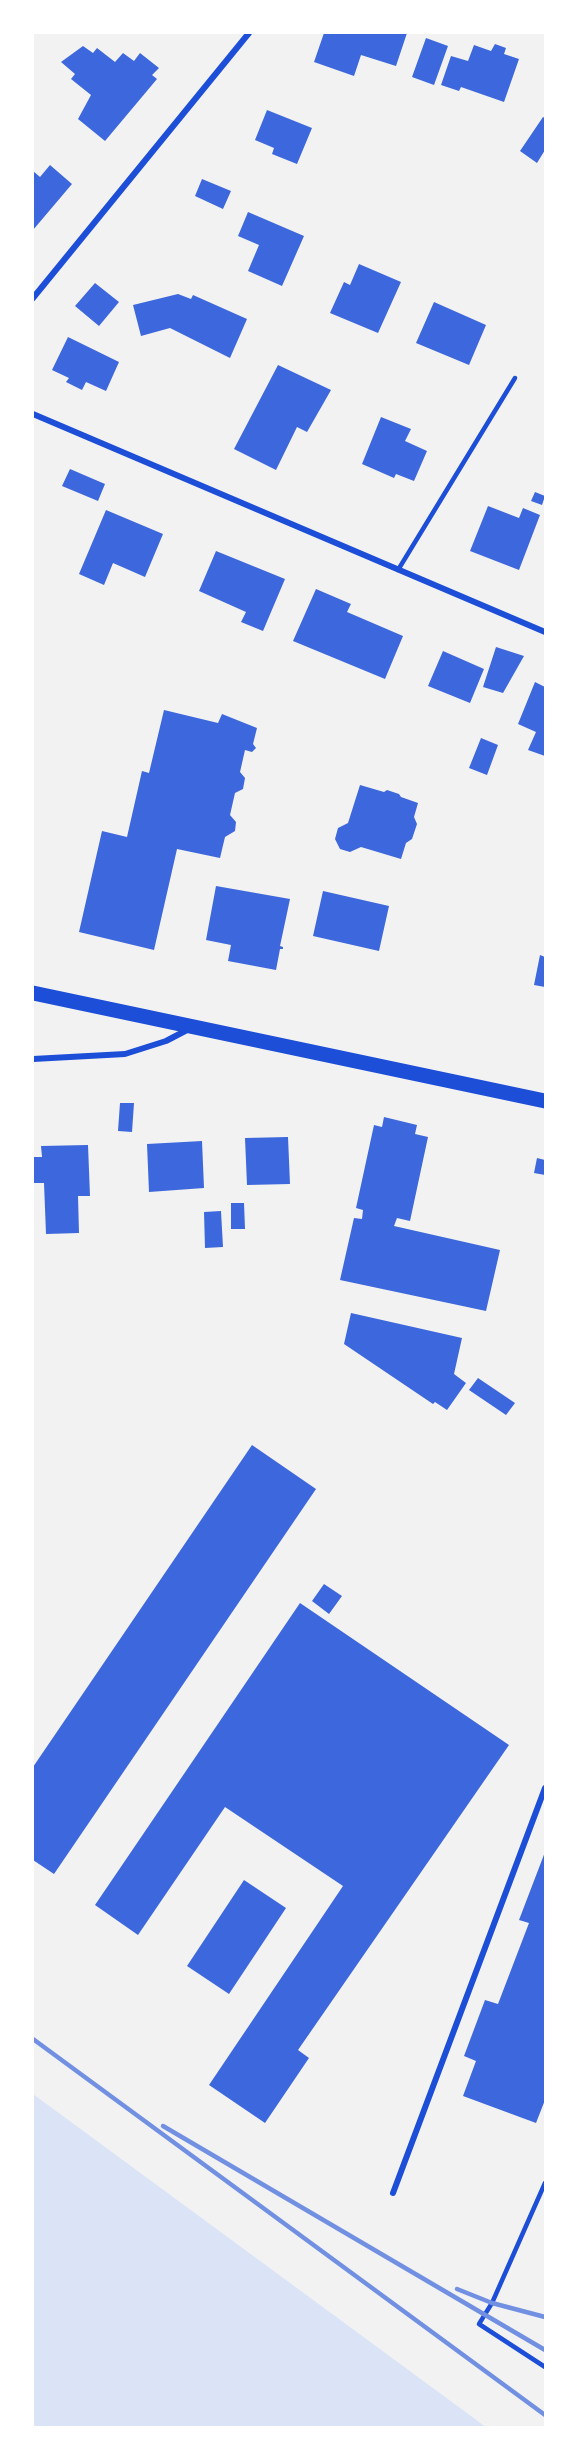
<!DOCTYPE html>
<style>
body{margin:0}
#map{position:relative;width:578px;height:2460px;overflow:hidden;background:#f2f2f2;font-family:Rubik,sans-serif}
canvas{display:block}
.frame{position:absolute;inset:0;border:34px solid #fff;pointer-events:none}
</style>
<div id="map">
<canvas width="578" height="2460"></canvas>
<div class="frame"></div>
</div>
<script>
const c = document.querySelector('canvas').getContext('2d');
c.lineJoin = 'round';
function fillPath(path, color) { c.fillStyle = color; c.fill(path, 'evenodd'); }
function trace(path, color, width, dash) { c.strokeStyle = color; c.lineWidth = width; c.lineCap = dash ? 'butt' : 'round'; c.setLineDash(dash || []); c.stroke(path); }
fillPath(new Path2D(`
 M33,2094L486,2427H33Z`), '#dbe4f7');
fillPath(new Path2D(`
 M324,33H407L396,66L361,55L354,76L314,62Z
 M426,38L448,46L434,85L412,77Z
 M495,44L506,48L504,54L519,59L504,102L461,87L459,91L441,85L451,56L468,61L474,45L491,51Z
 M83,46L93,53L97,48L115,62L123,53L134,61L140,53L159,68L152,75L157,79L105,141L78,119L91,95L71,79L75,74L61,62Z
 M267,110L312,128L297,164L272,154L274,148L255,140Z
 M543,117L545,118V150L537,163L520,151Z
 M50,165L72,184L33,230V171L40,177Z
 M202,179L231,191L223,209L195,196Z
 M248,212L304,236L282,286L248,271L259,245L238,236Z
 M359,264L401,282L378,333L330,313L344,282L350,285Z
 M95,283L119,302L99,326L75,306Z
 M178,294L191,299L193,295L247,319L230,358L170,328L141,336L133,305Z
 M434,302L486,325L469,365L416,343Z
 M68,337L119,362L106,391L86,382L82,390L66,382L69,378L52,370Z
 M278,365L331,390L307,432L297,427L276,470L234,449Z
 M381,417L411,429L405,441L427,451L414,481L396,474L394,478L362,464Z
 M70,469L105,484L98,501L62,486Z
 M535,492L545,496L542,505L531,501Z
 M488,506L519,518L523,508L540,515L519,570L470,551Z
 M106,510L163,534L145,577L113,563L104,585L79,574Z
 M216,551L285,579L263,631L241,622L246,612L199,591Z
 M316,589L351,604L347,612L403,636L385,679L293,641Z
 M496,647L524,656L503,693L483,687Z
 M443,651L484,669L470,703L428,686Z
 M535,682L545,687V756L528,750L536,732L518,724Z
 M164,710L218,723L222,714L257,728L253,744L256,748L252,752L245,750L240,772L245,778L243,789L235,793L230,815L236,822L235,831L225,837L220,858L177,849L154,950L79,932L102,831L127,837L142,771L149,773Z
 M481,738L498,745L487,775L469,768Z
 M360,785L384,792L387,790L399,794L401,797L418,803L414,817L417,824L412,839L406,843L401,859L361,847L350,852L340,849L335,839L338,828L348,823Z
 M216,886L290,899L280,946L283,947V949H280L276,970L228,961L231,945L206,940Z
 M323,891L389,906L379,951L313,936Z
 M540,955L545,957V987L534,985Z
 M120,1103H134L132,1132L118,1131Z
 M384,1117L417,1125L415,1134L428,1137L410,1221L397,1218L394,1226L500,1250L486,1311L340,1280L354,1218L362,1219L363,1210L356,1208L374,1125L382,1127Z
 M288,1137L290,1184L247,1185L245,1138Z
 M202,1141L204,1188L149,1192L147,1144Z
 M88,1145L90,1196H78L79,1233L46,1234L44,1183H33V1157H42L41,1146Z
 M537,1158L545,1160V1175L534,1173Z
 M231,1203H244L245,1229H231Z
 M221,1211L223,1247L205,1248L204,1212Z
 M351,1313L462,1338L454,1374L466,1383L447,1410L435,1402L433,1404L344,1344Z
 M478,1378L515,1403L506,1415L469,1390Z
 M252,1445L316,1489L54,1874L33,1860V1767Z
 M324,1584L342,1596L329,1614L312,1601Z
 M300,1603L509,1745L298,2050L309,2058L265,2123L209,2085L343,1886L225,1807L138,1935L95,1905Z
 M545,1852V2100L536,2123L463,2096L476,2061L464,2056L485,2000L498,2004L529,1923L519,1920Z
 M244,1880L286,1908L229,1994L187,1966Z`), '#3d67dc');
trace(new Path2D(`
 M398,570L515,378
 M545,2183L492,2303L479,2324L545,2367`), '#1d4ed8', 4.5);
trace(new Path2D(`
 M33,298L249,33
 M33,414L545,632
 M33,1059L125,1054L166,1041L189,1029
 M393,2193L545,1788`), '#1d4ed8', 6);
trace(new Path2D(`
 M33,993L545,1101`), '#1d4ed8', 15);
trace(new Path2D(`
 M33,2039L545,2415
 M163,2126L545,2350
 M457,2289L492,2303L545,2317`), '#7290e2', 4.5);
</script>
